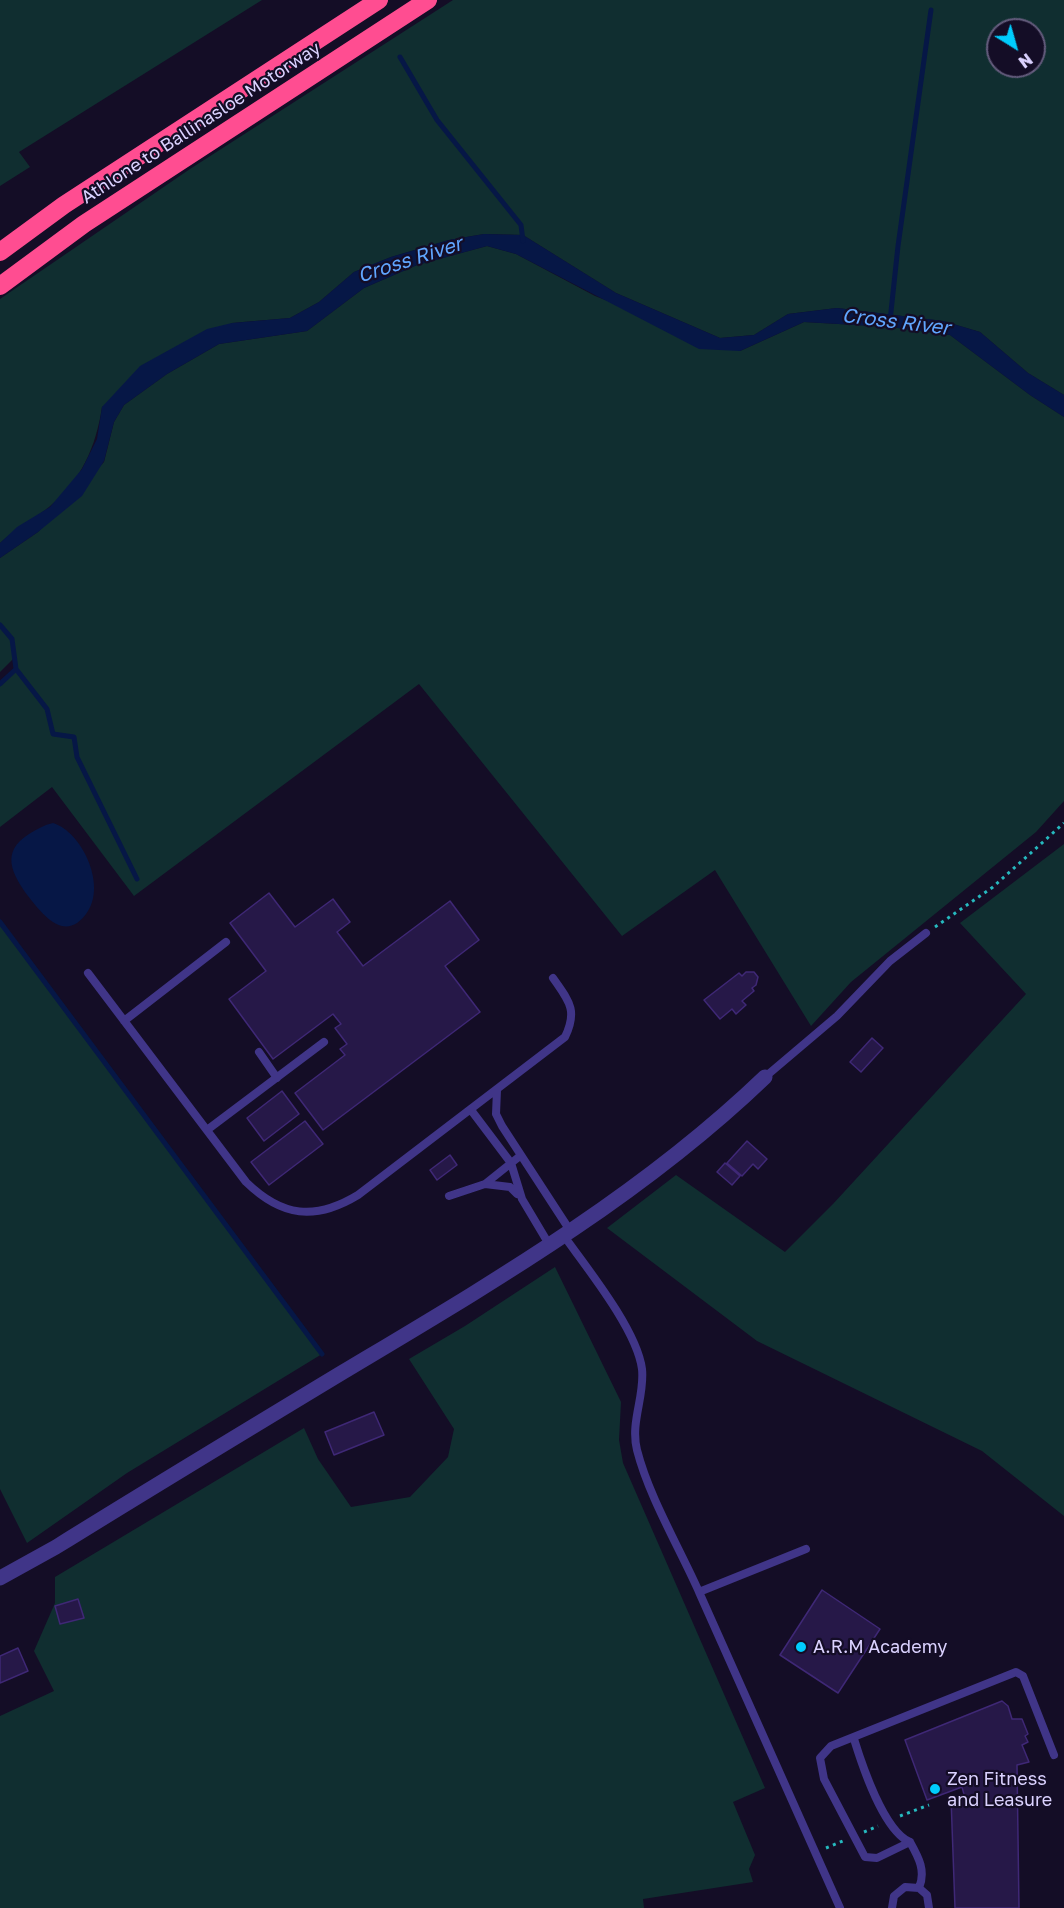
<!DOCTYPE html>
<style>
body{margin:0}
#map{position:relative;width:1064px;height:1908px;overflow:hidden;background:#140d26;font-family:"Golos Text",sans-serif}
canvas{display:block}
.north{position:absolute;left:986px;top:18px;width:60px;height:60px;box-sizing:border-box;background:#140d26;border:2px solid #645c7d;border-radius:50%;rotate:143deg;font-size:16px;font-weight:700;line-height:24px;text-align:center;color:#dbd2ff}
.north::after{content:'';display:block;margin:auto;width:21px;height:27px;background:#00ccfd;clip-path:polygon(50% 0,100% 100%,50% 72%,0 100%)}
</style>
<div id="map">
<canvas width="1064" height="1908"></canvas>
<div class="north">N</div>
</div>
<script>
const c = document.querySelector('canvas').getContext('2d');
c.lineJoin = 'round';
function fillPath(path, color) { c.fillStyle = color; c.fill(path, 'evenodd'); }
function trace(path, color, width, dash) { c.strokeStyle = color; c.lineWidth = width; c.lineCap = dash ? 'butt' : 'round'; c.setLineDash(dash || []); c.stroke(path); }
function drawText(font, color, halo, rows, align = 'center') {
  c.font = font + ' "Golos Text",sans-serif'; c.lineWidth = 4.5; c.setLineDash([]); c.textBaseline = 'middle'; c.strokeStyle = halo; c.fillStyle = color; for (const [text, x, y, turn = 0] of rows) {
    c.save(); c.translate(x, y); c.rotate((+turn || 0) * Math.PI / 180); c.textAlign = isNaN(turn) ? turn : align; if (halo) c.strokeText(text, 0, 0); c.fillText(text, 0, 0); c.restore();
  }
}
fillPath(new Path2D(`
 M0,0H262L19,152L30,167L0,186Z
 M453,0H1064V395L1028,373L980,332L943,321L837,308L788,314L754,335L720,338L616,293L523,235L484,234L449,240L391,257L354,272L319,302L290,318L232,323L102,407C96,447 81,481 49,507C33,520 15,529 0,543V299L190,169ZM998,30H1034V66H998Z
 M487,246L516,254L595,296L740,351L804,322L891,327L950,335L1030,395L1064,417V801L1036,832L851,982L811,1026L715,870L622,936L419,684L134,896L52,787L0,827V684L16,669L14,658L0,672V558L38,532L104,462L114,422L124,405L167,374L219,344L307,331L364,288L417,265Z
 M1064,844V1516L982,1451L757,1341L607,1228L676,1175L785,1252L833,1204L1026,994L960,923Z
 M0,922L322,1354L127,1473L27,1543L0,1489Z
 M555,1267L621,1402L619,1440L623,1463L765,1788L733,1802L755,1855L749,1869L753,1882L643,1899L644,1908H0V1716L54,1691L34,1651L55,1603V1577L304,1428L318,1459L351,1507L410,1497L448,1457L454,1429L409,1359L465,1326Z`), '#102e30');
fillPath(new Path2D(`
 M484,234L523,235L616,293L720,338L754,335L788,314L837,308L943,321L980,332L1028,373L1064,395V417L1030,395L950,335L891,327L804,322L740,351L699,349L516,254L487,246L417,265L364,288L307,331L219,344L167,374L124,405L114,422L104,461L82,496L38,532L0,558V543L17,527L50,507L82,469L97,439L102,407L140,366L207,329L232,323L290,318L319,302L354,272L391,257L449,240Z
 M53,823C82,832 106,884 88,911C66,945 43,915 28,896C12,874 0,852 29,834C37,829 44,825 53,823Z`), '#061746');
trace(new Path2D(`
 M400,57L437,120L521,225L523,241
 M890,321L898,246L931,10
 M0,625L12,639L16,669L0,684
 M16,669L47,709L53,734L74,737L77,757L137,879
 M0,922L322,1354`), '#061746', 5);
const building = new Path2D(`
 M269,893L295,927L333,899L350,922L337,932L363,966L450,901L479,940L445,966L480,1012L323,1130L295,1093L345,1055L340,1049L347,1044L335,1028L341,1024L333,1014L273,1059L229,999L266,971L230,923Z
 M746,972H754L758,977L756,985L752,988L754,991L742,1001L746,1005L736,1014L732,1009L720,1019L704,1000L739,973L742,976Z
 M872,1038L883,1048L861,1072L850,1062Z
 M282,1091L299,1114L264,1141L247,1118Z
 M305,1121L323,1144L269,1185L251,1162Z
 M747,1141L767,1159L758,1169L753,1164L742,1176L727,1163Z
 M450,1155L457,1165L437,1180L430,1170Z
 M725,1163L740,1176L732,1185L717,1172Z
 M374,1412L384,1435L334,1455L325,1432Z
 M822,1590L880,1629L838,1693L780,1655Z
 M78,1599L84,1618L60,1624L55,1606Z
 M18,1648L28,1671L0,1683V1656Z
 M1002,1701L1008,1706L1012,1719H1022L1028,1734L1025,1736L1028,1742L1022,1745L1029,1762L1017,1765L1019,1908H955L951,1798H965L962,1787L927,1800L905,1740Z`);
fillPath(building, '#261848');
trace(building, '#3f2876', 1.5);
trace(new Path2D(`
 M935,927L993,887L1064,823
 M900,1816L929,1805
 M864,1832L878,1826
 M826,1848L845,1840`), '#26b9bf', 3, [3, 4.5]);
trace(new Path2D(`
 M88,973L246,1182C282,1217 315,1221 358,1195L565,1037C578,1010 569,1001 553,978
 M124,1021L226,942
 M259,1052L277,1078
 M765,1077L837,1016L890,961L926,933
 M497,1090L496,1114L502,1126L571,1232
 M471,1110L511,1163L522,1199L550,1246
 M207,1130L324,1042
 M485,1184L510,1187L517,1194
 M449,1196L485,1184L520,1156
 M564,1236C587,1268 637,1330 642,1369C645,1396 630,1422 637,1450C649,1497 679,1547 699,1592
 M806,1549L699,1592L840,1908
 M854,1739C862,1765 884,1831 910,1842
 M919,1888C926,1871 919,1858 910,1842L877,1858L865,1857L824,1779L820,1758L831,1746L1016,1672L1023,1676L1054,1755
 M892,1908L894,1896L905,1887L919,1888L927,1895L929,1908`), '#403588', 8);
trace(new Path2D(`
 M0,1578L56,1547C151,1488 247,1430 343,1372C490,1284 640,1197 765,1077`), '#403588', 15);
trace(new Path2D(`
 M0,252L64,205L379,0
 M0,286L84,224L428,0`), '#ff4d91', 18);
for (const [x, y, r, color] of [
 [801,1647,6,"#00ccfd"],
 [935,1789,6,"#00ccfd"]
]) { const dot = new Path2D(); dot.arc(x, y, r, 0, 2 * Math.PI); c.fillStyle = color; c.fill(dot); trace(dot, '#140d26', 2); }
drawText('18px', '#dbd2ff', '#140d26', [
 ["Athlone to Ballinasloe Motorway",201,123,-33]
]);
drawText('18px', '#dbd2ff', '#140d26', [
 ["A.R.M Academy",813,1647],
 ["Zen Fitness",947,1779],
 ["and Leasure",947,1800]
], 'left');
drawText('italic 20px', '#60a6ff', '#140d26', [
 ["Cross River",410,260,-18],
 ["Cross River",896,322,7]
]);
</script>
